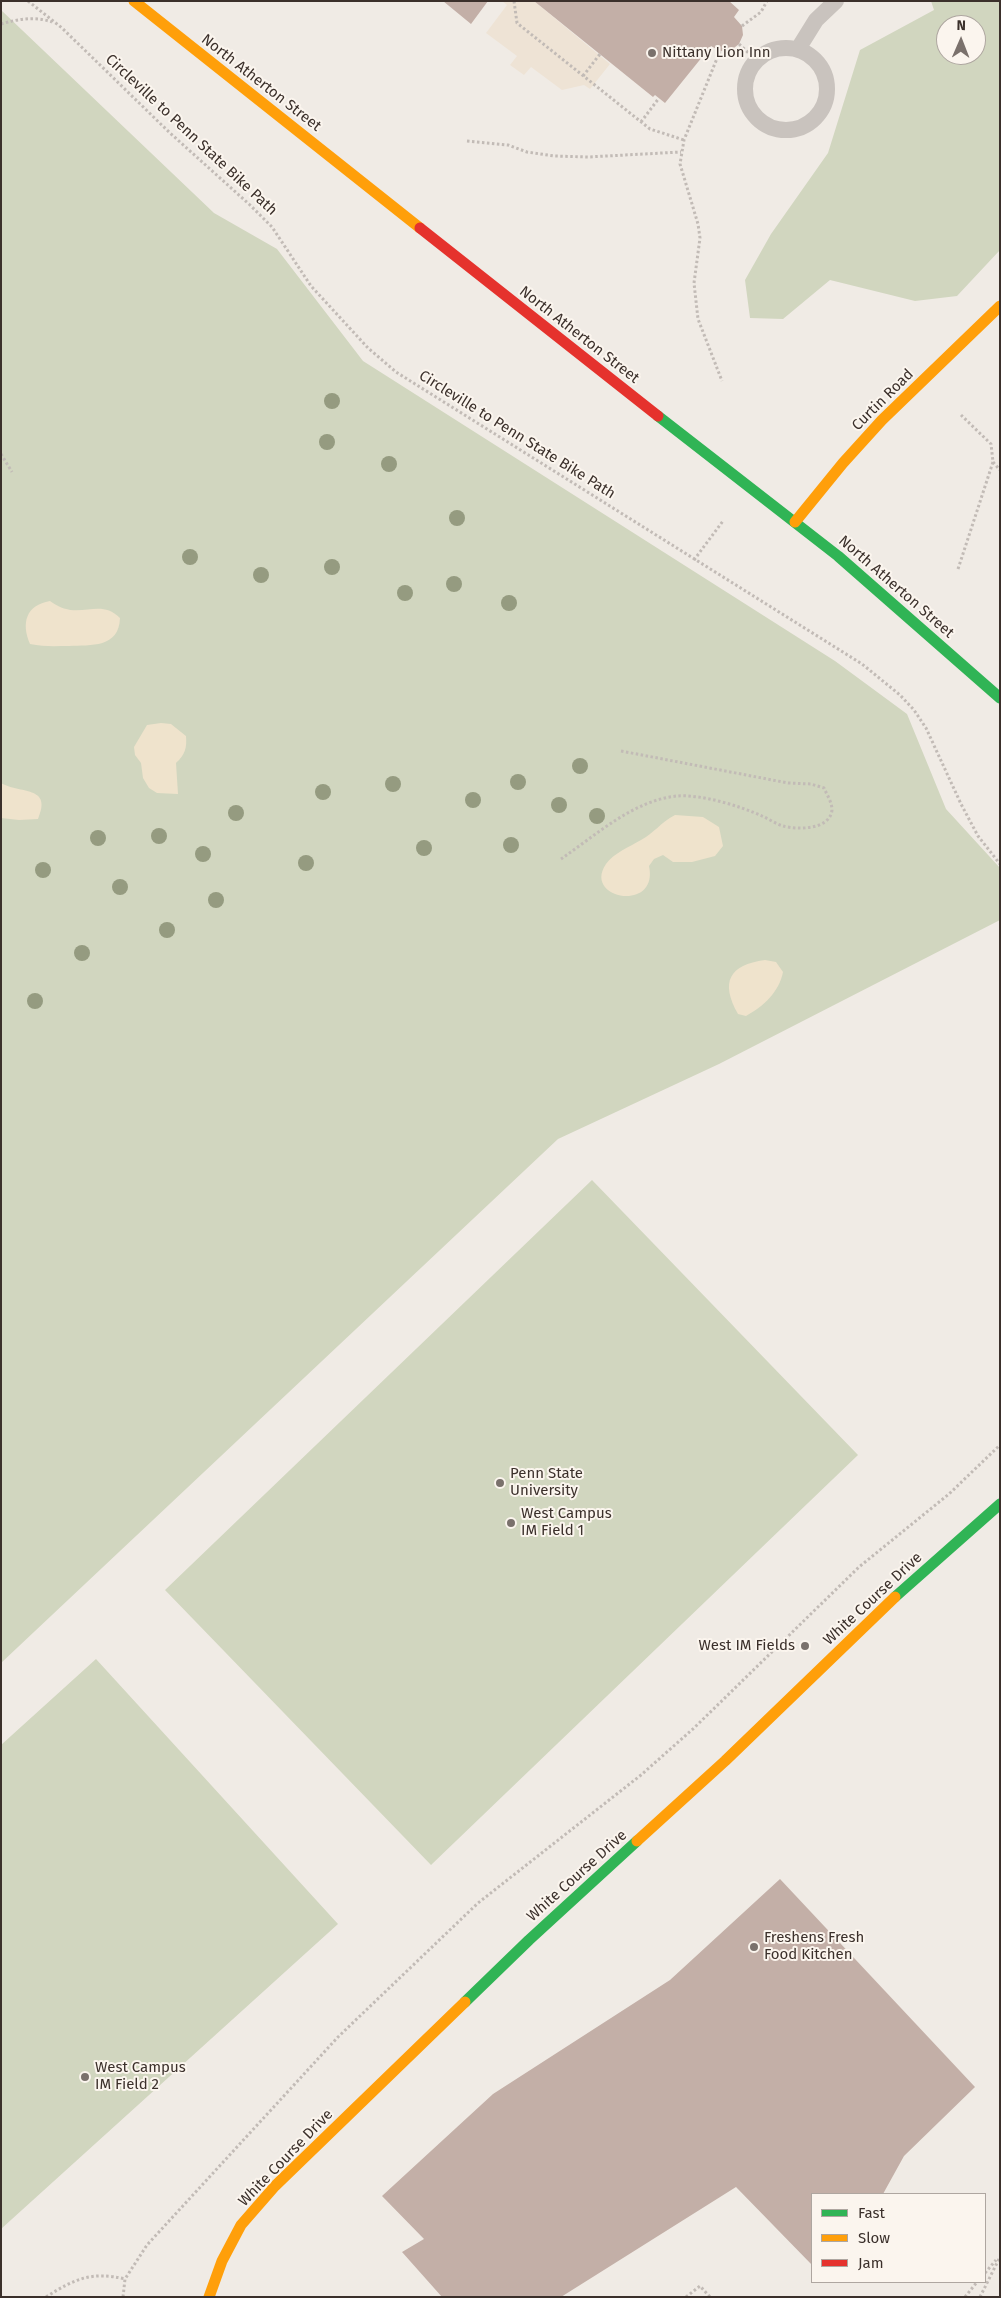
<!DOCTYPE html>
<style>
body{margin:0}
#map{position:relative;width:1001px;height:2298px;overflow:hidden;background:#f0ebe5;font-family:"Fira Sans",sans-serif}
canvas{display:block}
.frame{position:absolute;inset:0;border:2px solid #3b302b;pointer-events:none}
.legend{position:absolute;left:811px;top:2193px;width:175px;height:90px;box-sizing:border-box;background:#fbf5ee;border:1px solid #aea6a0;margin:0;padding:6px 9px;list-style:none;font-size:15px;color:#3b302b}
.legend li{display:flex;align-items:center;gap:10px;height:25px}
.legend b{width:25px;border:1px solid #aea6a0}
.north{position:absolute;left:936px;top:15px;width:50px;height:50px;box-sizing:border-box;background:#fbf5ee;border:1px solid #aea6a0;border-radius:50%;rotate:1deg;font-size:14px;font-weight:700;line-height:20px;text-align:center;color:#3b302b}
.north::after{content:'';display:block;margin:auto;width:18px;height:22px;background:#7a716c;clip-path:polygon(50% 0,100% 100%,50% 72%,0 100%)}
</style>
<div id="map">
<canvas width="1001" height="2298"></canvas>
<div class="frame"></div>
<ul class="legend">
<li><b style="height:6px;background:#30b455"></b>Fast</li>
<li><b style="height:6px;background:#ff9f0a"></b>Slow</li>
<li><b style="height:6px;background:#e5322d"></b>Jam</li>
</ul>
<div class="north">N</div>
</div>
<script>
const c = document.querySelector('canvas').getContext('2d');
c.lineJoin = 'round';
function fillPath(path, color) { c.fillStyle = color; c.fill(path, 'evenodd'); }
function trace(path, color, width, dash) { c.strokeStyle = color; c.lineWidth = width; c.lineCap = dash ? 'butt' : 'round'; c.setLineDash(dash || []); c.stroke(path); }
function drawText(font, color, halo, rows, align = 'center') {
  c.font = font + ' "Fira Sans",sans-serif'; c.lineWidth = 4; c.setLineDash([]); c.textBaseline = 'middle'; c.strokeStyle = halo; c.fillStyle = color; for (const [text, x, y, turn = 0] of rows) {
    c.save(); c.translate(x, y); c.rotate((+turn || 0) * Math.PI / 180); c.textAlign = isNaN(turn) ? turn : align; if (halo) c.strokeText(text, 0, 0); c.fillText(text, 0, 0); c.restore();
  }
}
fillPath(new Path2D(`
 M931,1H1000V250L957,296L915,301L830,280L783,319L750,318L745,280L771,234L828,153L860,50L934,10ZM946,25H976V55H946Z
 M1,10L214,213L277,249L363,361L835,661L907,714L946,809L1000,868V920L719,1064L558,1139L1,1663Z
 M592,1180L858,1455L431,1865L165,1590Z
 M96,1659L338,1924L1,2229V1745Z`), '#d1d6bf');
fillPath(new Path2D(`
 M50,601C79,623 98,596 120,618C119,648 91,645 69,646C56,646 44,647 30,644C21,623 26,605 50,601Z
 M161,723L171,724L186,736C187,748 185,755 176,763L178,794L157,793L149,788L143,778L141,763L135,755L134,747L147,725Z
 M1,783C19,794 53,785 38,819L19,820L1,818Z
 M675,815L703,817L719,827L723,846L715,856L692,862H673L663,855L654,859L649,866C659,913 582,899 606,864C614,853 629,847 641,840C654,833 660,823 675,815Z
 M765,960L776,962L783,972C779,992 764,1006 746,1016L738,1014C720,982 729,965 765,960Z`), '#efe3cc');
fillPath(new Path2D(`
 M502,1H534L610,64L590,89L584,85L562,90L531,67L524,75L510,65L517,56L486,33L507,5Z`), '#eee3d5');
fillPath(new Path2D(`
 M443,1H488L471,24Z
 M534,1H729L739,10L734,17L742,26L743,35L739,44L730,51H720L711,46L665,103L655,95L653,97Z
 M780,1879L975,2087L904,2156L883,2194H812V2265L736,2187L561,2297H442L402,2252L424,2239L382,2196L493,2094L670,1980Z`), '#c3afa7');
trace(new Path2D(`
 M28,1L62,28L170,133L250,205L272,227L311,286L368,348L396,372L862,664L900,695L914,710L926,728L961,804L978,836L1000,864
 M514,1L517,23L650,129L684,140
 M1,24C18,19 35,16 52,22
 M742,26L761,12L767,1
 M739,44L756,60
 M720,51L684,140L680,164L698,224L700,238L694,283L698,319L722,381
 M583,76L600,54
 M641,122L659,98
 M467,141L508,145L527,152L554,156L588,157L681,152
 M1,454L12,472
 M993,462L1000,470
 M694,560L723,521
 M958,569L993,462L991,444L961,415
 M561,859C596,835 634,800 677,796C701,794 740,806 762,816C769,819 776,824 783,826C797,830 830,830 832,810C832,802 827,795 824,788L811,784L788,783L621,751
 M985,2273L996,2260
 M46,2297C74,2279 92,2271 125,2279
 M123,2297L125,2279L147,2245L338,2037L478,1903L641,1775L694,1728L859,1567L949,1494L1000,1445
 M686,2297L700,2286L710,2297
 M965,2297L977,2282
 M980,2297L1000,2257`), '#c2bbb6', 3, [2.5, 2.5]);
trace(new Path2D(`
 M745 89a41 41 0 1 1 82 0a41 41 0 1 1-82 0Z
 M798,49L816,20L836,1`), '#c9c3be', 16);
trace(new Path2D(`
 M658,416L838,556L1000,698
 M895,1597L1000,1504
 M465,2002L529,1940L637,1841`), '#30b455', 11);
trace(new Path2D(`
 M134,1L420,228
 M795,522L843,463L882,420L1000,306
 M637,1841L725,1761L895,1597
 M209,2297L222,2261L241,2225L275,2186L465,2002`), '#ff9f0a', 11);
trace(new Path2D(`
 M420,228L658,416`), '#e5322d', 11);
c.fillStyle = '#959b80';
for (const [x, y] of [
 [332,401],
 [327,442],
 [389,464],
 [457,518],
 [190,557],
 [332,567],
 [261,575],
 [454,584],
 [405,593],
 [509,603],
 [580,766],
 [518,782],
 [393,784],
 [323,792],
 [473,800],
 [559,805],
 [236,813],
 [597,816],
 [159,836],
 [98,838],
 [511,845],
 [424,848],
 [203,854],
 [306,863],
 [43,870],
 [120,887],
 [216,900],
 [167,930],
 [82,953],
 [35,1001]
]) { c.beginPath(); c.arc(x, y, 8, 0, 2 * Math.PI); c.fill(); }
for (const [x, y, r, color] of [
 [652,53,5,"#7a716c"],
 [500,1483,5,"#7a716c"],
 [511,1523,5,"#7a716c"],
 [805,1646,5,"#7a716c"],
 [754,1947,5,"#7a716c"],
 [85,2077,5,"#7a716c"]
]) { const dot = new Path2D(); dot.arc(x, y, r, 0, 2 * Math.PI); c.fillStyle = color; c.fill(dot); trace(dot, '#fbf5ee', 2); }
drawText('15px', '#3b302b', '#fbf5ee', [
 ["Nittany Lion Inn",662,53],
 ["Penn State",510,1474],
 ["University",510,1491],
 ["West Campus",521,1514],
 ["IM Field 1",521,1531],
 ["West IM Fields",795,1646,"right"],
 ["Freshens Fresh",764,1938],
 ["Food Kitchen",764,1955],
 ["West Campus",95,2068],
 ["IM Field 2",95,2085]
], 'left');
drawText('15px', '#3b302b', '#fbf5ee', [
 ["North Atherton Street",261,83,38],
 ["Circleville to Penn State Bike Path",191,135,43],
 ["North Atherton Street",579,335,38],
 ["Curtin Road",883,400,-45],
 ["Circleville to Penn State Bike Path",517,435,32],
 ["North Atherton Street",896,587,41],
 ["White Course Drive",873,1599,-43],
 ["White Course Drive",577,1876,-42],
 ["White Course Drive",286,2158,-46]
]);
</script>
